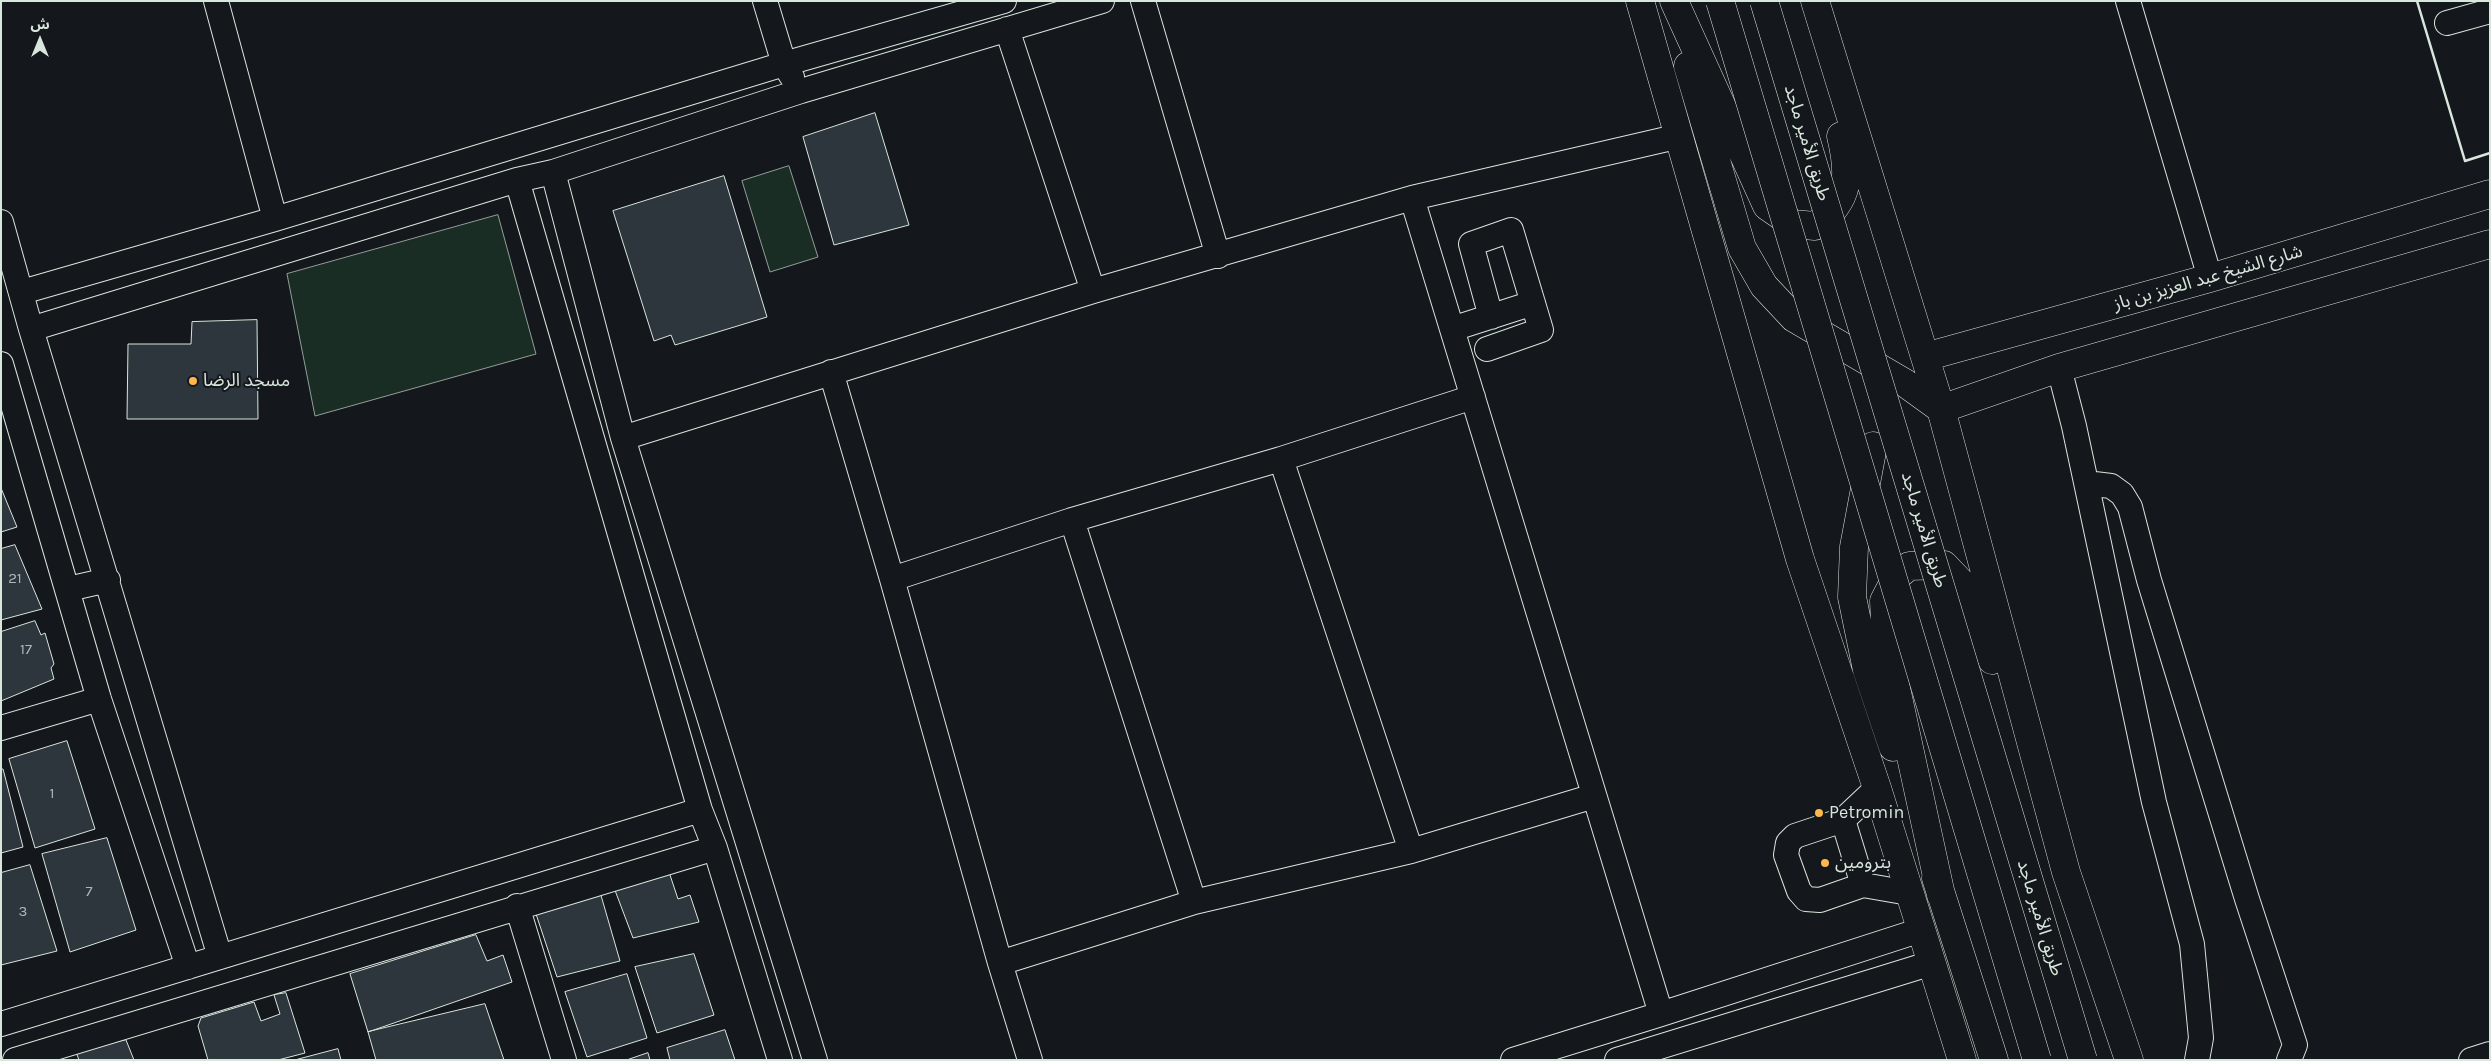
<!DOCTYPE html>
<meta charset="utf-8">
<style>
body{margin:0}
#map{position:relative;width:2491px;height:1061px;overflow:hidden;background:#14181c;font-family:Karla,"Noto Sans Arabic",sans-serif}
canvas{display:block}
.frame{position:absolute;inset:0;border:2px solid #d8e6dc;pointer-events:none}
.north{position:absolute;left:15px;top:15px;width:50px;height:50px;-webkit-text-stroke:4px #14181c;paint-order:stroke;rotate:0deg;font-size:14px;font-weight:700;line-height:20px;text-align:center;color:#d8e6dc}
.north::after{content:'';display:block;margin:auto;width:18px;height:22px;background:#d8e6dc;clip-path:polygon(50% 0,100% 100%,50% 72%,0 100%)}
</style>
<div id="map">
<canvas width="2491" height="1061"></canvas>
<div class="frame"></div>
<div class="north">ش</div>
</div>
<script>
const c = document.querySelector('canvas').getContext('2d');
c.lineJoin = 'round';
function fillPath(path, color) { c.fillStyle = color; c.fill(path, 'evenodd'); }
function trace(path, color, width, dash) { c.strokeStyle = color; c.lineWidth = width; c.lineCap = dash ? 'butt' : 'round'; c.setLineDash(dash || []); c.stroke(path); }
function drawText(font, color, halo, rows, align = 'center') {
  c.font = font + ' Karla,"Noto Sans Arabic",sans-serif'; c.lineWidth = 4; c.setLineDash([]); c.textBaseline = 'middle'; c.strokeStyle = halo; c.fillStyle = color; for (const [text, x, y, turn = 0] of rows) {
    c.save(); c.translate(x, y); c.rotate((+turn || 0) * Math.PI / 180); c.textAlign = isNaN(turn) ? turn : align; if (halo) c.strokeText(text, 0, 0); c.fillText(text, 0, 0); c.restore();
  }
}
const green = new Path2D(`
 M789,166L818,257L770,272L742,181Z
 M498,215L536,354L315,416L287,274Z`);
fillPath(green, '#1a2d24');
trace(green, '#939e99', 1);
const building = new Path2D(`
 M875,113L909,225L834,245L803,137Z
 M724,176L767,317L675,345L671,335L654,341L613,211Z
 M257,320L258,419H127L128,344H191L192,322Z
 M1,488L17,527L1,532Z
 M15,545L42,609L1,620V549Z
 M35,621L41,635L45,633L54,664L51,668L54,679L1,701V632Z
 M67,741L95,829L35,848L9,759Z
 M1,769H3L23,847L1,853Z
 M107,838L136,930L70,952L42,854Z
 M30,865L57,951L1,965V873Z
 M669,872L678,899L690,895L699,922L633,938L613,885Z
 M600,892L620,961L557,977L536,914Z
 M476,935L487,961L503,955L512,982L368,1032L350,974Z
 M694,954L714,1015L657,1033L635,967Z
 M627,974L647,1038L587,1057L565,992Z
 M286,993L305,1053L278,1060H208L198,1026L201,1018L254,1002L261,1021L280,1014L274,995Z
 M485,1004L504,1060H376L368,1032Z
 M725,1030L735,1060H670L667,1048Z
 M126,1040L134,1060H79L76,1052Z
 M338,1049L341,1060H295Z
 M648,1053L650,1060H627Z`);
fillPath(building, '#2c363c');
trace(building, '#d8e6dc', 1);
const minor = new Path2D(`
 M216,1L275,219
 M765,1L784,64L792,77
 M1143,1L1218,256
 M2128,1L2210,278
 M2447,23L2490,11
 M1007,29L1093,291
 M553,172L623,438L815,1060
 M517,180L700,810L715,848L780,1060
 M1412,198L1661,1014
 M1,222L31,329L220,957
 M22,292L275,219L784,64L1004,1
 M31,329L517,180L553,172L801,91L1102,1
 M1452,329L1533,303
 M1487,349L1541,330L1511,230L1471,244L1491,317
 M1,364L99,699L188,967
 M2059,368L2074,426L2154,802L2192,944L2201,1038L2197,1060
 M831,372L892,579L1000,963L1030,1060
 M623,438L1093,291L1412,198L1680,136
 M1281,459L1411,851
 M2086,483L2111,486L2122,494L2130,507L2149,580L2247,899L2295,1045L2289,1060
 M1072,520L1194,902
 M892,579L1072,520L1281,459L1473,397
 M68,589L108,580
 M1,728L99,699
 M1877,788L1843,820L1863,885L1909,893
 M1843,820L1795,836L1788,843L1786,855L1799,891L1806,899L1820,900L1863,885
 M517,906L564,1060
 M1000,963L1194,902L1411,851L1594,796
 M1,1024L700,810
 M15,1060L715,848
 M1513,1060L1661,1014L1921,930
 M1617,1060L1932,963
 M2471,1060L2490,1054`);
const major = new Path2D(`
 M1640,1L1800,559L1877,788L1962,1060
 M1674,1L1767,206L1793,224L1815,226C1851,200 1850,174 1841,136
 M1815,1L1941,409L2066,872L2129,1060
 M1688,66L1742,248L1764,286L1794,318L1905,383L1941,409
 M1925,357L2210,278L2490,194
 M1941,409L2059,368L2490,244
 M1873,446L1854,547L1852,597L1867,670L1893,747
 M1936,878L1994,1060
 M1941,895L1886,642L1884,601L1897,576L1909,566L1944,565L1967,589L1992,660`);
trace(minor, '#d8e6dc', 26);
trace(major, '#d8e6dc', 29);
trace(minor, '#14181c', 24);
trace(major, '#14181c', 28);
const highwayBridge = new Path2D(`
 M1720,1L2037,1060
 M1764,1L2083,1060`);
trace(highwayBridge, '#d8e6dc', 29, []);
trace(highwayBridge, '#14181c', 28);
trace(new Path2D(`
 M2417,1L2465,161L2490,153`), '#d8e6dc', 2.5);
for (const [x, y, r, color] of [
 [193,381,5,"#ffb74d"],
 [1819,813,5,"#ffb74d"],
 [1825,863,5,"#ffb74d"]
]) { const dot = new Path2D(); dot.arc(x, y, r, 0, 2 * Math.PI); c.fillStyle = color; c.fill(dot); trace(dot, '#14181c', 2); }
drawText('15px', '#adbab4', null, [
 ["21",15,579],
 ["17",26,650],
 ["1",52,794],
 ["7",89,892],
 ["3",23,912]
]);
drawText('18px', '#d8e6dc', '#14181c', [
 ["طريق الأمير ماجد",1807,143,73],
 ["شارع الشيخ عبد العزيز بن باز",2208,278,-16],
 ["طريق الأمير ماجد",1924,530,73],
 ["طريق الأمير ماجد",2040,918,73]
]);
drawText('18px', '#d8e6dc', '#14181c', [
 ["مسجد الرضا",203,381],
 ["Petromin",1829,813],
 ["بترومين",1835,863]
], 'left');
</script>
